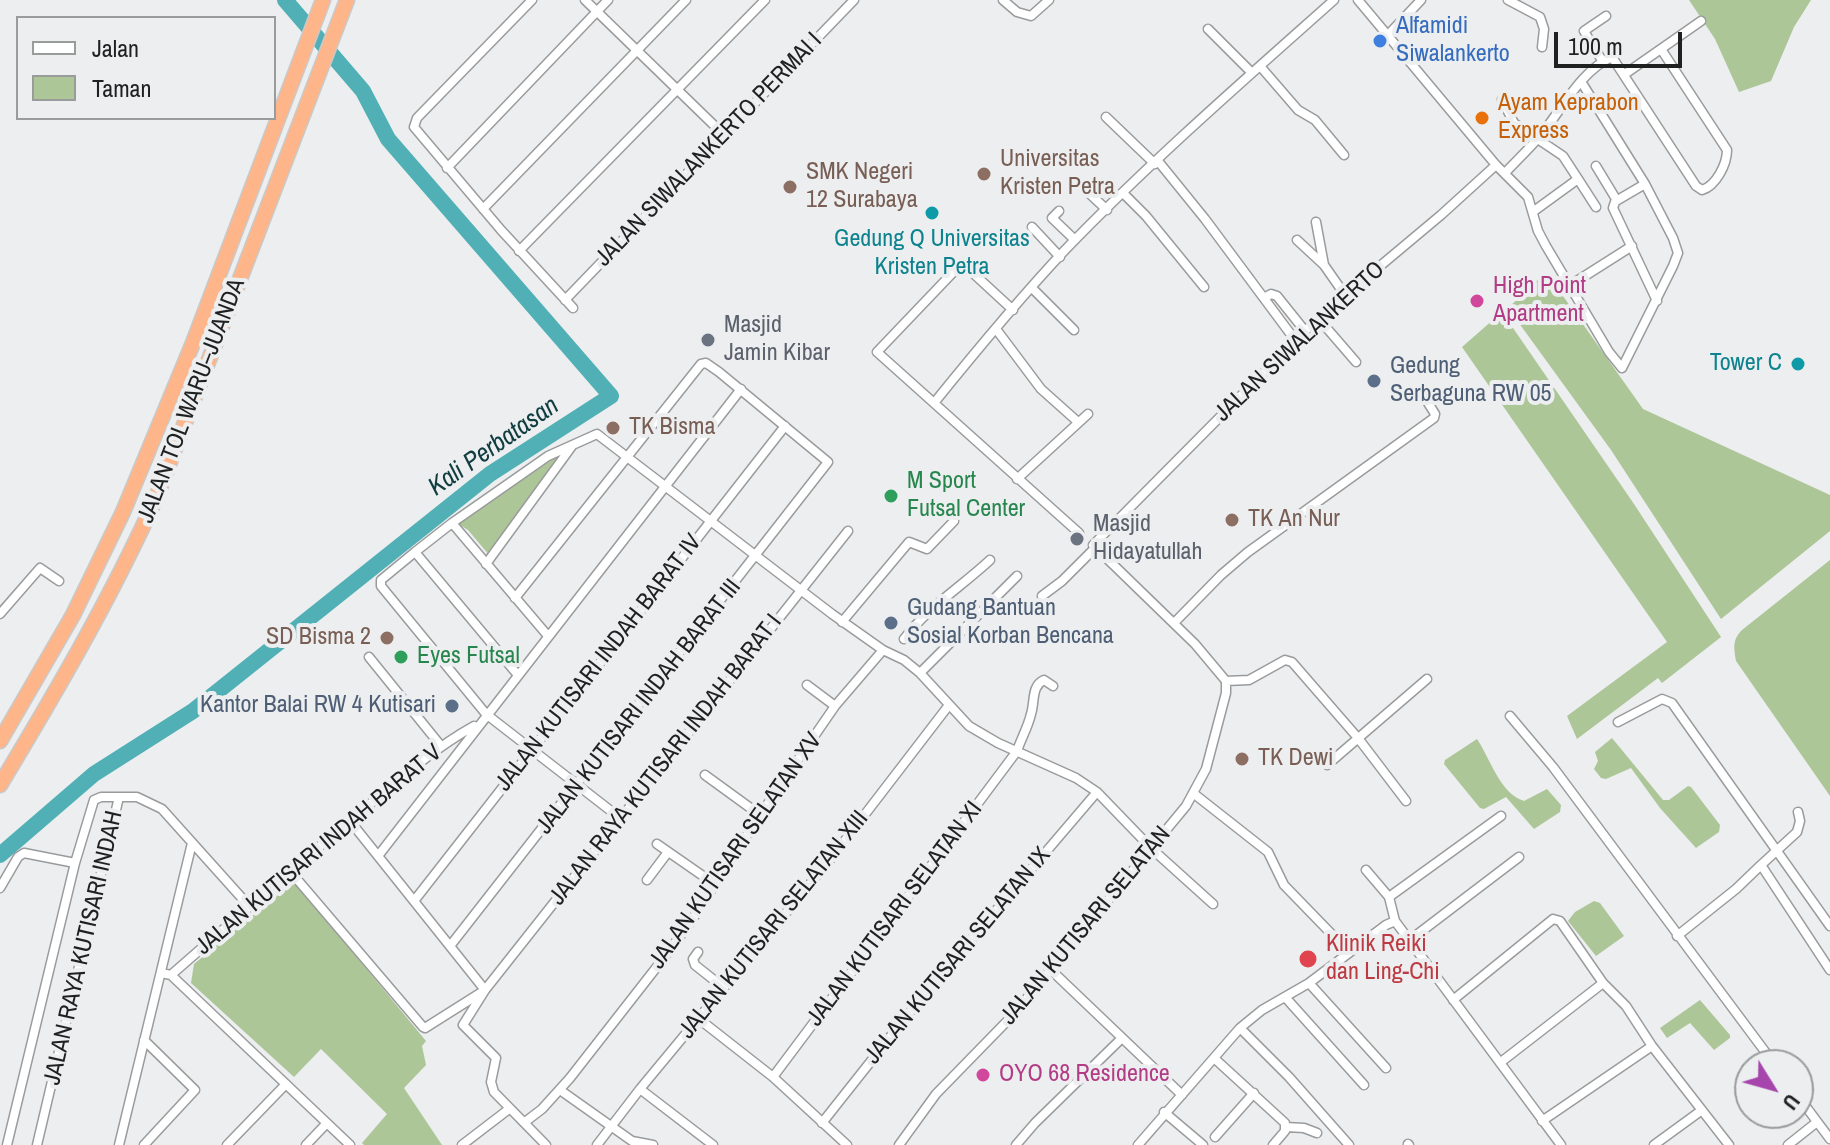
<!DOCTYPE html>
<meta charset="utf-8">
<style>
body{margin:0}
#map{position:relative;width:1830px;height:1145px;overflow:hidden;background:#eceeef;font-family:"Archivo Narrow",sans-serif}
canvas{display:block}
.legend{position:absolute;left:16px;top:16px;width:260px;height:104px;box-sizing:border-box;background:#eceeef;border:2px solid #9a9c9c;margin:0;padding:10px 14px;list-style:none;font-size:24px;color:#1f2020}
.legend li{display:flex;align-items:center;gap:16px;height:40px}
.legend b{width:40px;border:2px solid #9a9c9c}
.north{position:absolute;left:1734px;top:1049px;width:80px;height:80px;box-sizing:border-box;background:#eceeef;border:2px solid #9a9c9c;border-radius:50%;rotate:127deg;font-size:22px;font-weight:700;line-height:32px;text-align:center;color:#1f2020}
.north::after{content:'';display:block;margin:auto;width:28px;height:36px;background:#a646ad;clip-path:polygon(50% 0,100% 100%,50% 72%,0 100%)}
.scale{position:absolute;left:1554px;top:32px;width:128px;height:36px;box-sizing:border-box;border:4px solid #1f2020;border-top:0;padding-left:10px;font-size:24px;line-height:28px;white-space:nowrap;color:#1f2020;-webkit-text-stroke:6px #eceeef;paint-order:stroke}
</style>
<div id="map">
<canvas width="1830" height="1145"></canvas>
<ul class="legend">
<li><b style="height:10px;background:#fff"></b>Jalan</li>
<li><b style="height:22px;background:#acc698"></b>Taman</li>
</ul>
<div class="north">U</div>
<div class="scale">100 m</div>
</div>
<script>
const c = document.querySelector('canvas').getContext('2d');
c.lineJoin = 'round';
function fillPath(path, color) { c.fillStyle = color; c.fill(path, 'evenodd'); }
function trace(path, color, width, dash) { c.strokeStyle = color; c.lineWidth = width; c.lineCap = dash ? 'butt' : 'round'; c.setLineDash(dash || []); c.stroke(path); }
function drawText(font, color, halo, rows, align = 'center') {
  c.font = font + ' "Archivo Narrow",sans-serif'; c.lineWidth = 8; c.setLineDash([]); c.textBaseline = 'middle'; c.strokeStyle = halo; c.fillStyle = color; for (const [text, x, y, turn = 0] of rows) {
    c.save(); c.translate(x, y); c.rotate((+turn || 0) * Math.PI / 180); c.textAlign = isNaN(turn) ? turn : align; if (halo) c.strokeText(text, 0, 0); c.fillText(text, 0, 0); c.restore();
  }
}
fillPath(new Path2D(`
 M1689,0H1811L1794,27L1771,81L1739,92L1715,39Z
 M1546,272L1643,409L1830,495V531L1721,619L1611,450L1508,308Z
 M1502,312L1634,504L1721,637L1662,683L1658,678L1577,739L1567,716L1667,642L1462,347Z
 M563,452L490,556L468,530L458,524Z
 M1830,560V796L1736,661C1734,648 1732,640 1742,630Z
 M1612,738L1663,800H1669L1688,786L1691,787L1720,825L1719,832L1696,848L1660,808L1631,768L1606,779L1601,778L1594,769L1598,761L1595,752Z
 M1477,739C1490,758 1500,794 1524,801L1547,789L1561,805L1560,812L1534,829L1506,797L1484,809L1480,808L1444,764L1445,760Z
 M294,881L426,1041L422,1046L426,1065L404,1088L442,1145H364L362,1143L387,1114L321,1049L294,1077L191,983L194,964Z
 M1594,901L1600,903L1624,936L1596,956L1568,921L1575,912Z
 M1700,1000L1730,1035V1038L1714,1050L1690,1023L1667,1038L1660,1028Z`), '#acc698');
trace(new Path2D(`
 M0,855L94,774L193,711L490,474L611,396L388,139L363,91L285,0`), '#51b0b5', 16);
const minor = new Path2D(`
 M532,0L417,118L414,127L501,230L573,308
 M585,0L723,134
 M1003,0L1017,12L1031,16L1049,0
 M1358,0L1496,165L1528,197L1538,231L1546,246L1609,352L1622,368L1673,266L1678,253L1673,238L1645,184L1582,83
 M1508,0L1540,17L1544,29L1542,47
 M1208,29L1252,73
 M1387,36L1421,0
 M1603,62L1584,31L1606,16
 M1260,66L1298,110L1315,120L1344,155
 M1625,74L1701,21
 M1502,100L1514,123L1563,156L1578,179L1534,211
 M1106,117L1155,164
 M1158,161L1205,219L1295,340
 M1596,166L1616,199L1613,208L1657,301
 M447,168L608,0
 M1505,173C1516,161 1529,149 1540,136C1561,111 1581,70 1612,57L1696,186L1702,190C1716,186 1727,164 1727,150L1661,49
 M1074,179L1107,210
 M1578,179L1596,207
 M1123,193L1146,216L1204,287
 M1616,201L1645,184
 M483,209L686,0
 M1059,211L1052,218L1075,240
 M1316,222L1324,265L1345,295
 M1032,227L1060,257
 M1297,240L1324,265
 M519,251L765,0
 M1569,286L1632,246
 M1032,288L1074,330
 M1264,298L1271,294L1277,296L1305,331
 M565,300L854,0
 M1013,310L962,263L877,352L1079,533
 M1318,318L1356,362
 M996,329L1041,389L1078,422
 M934,403C976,351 1019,299 1065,250C1150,162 1243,81 1334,0
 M1017,479L1088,414
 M452,523L548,456L597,434L832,614L883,650L904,660L920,673L969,726L998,743L1076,778L1097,792L1152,849L1213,904
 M415,552L452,523L548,636
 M486,564L572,446
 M1042,596L1062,581L1096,547
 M0,614L40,568L59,581
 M842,622L909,542L927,549L954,521
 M1174,623L1221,575L1248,552L1434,418L1435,414L1422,393
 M904,639C928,607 961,587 990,560
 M369,657L441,746
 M920,673L1017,576
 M517,674L415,552L381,580V586L486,714L620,818
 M1226,681L1195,644L1093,545L1318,318L1441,215L1496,165
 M1226,681L1249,680L1285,660L1292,662L1358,738L1406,801
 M807,685L835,706
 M1510,716L1553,767L1775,1065
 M1618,722L1662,699L1672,703L1830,926
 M1327,765L1427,679
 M705,775L760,815
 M1193,793L1268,852L1284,885L1349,952
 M1798,812L1800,821L1797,832L1761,865L1830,970
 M350,821L485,990
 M657,844L716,885
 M378,856L741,389
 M1366,870L1389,897L1395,921
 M290,871L423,1027L425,1028L482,992
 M647,880L668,852
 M0,888L18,857L24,853L75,863
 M1389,897L1501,816
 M414,901L785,426
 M1395,921L1561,1145
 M1677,936L1736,889L1761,865
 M1410,940L1519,857
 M450,946L828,462L719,372L706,363L701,364L515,598
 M698,952L693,959L695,965L724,988
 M1051,970L1182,1095
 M161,973L171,975C233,921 294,867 357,815C395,783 431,750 474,726
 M171,975L350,1145
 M1309,983L1386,1068
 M1285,997L1364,1085
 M1453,1000L1553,919L1560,921L1603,983L1626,1006L1652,1046L1729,1145
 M699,1019L773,1077L847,1145
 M1240,1028L1289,1077L1349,1145
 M144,1040L195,1090L144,1145
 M1214,1058L1285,1123V1131L1273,1145
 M1501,1062L1603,983
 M773,1077L1017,751C1021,739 1028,727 1031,714C1035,702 1031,686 1044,680L1053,686
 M640,1089L713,1145
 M560,1090L632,1141L653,1145
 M1798,1096L1830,1139
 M1164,1112L1203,1145
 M1542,1121L1652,1046
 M525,1122L542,1109L570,1078L663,959L690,923L760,815L835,706L883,650
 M822,1123L917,1003L1097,792
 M1286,1127L1304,1128L1317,1133
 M1215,1137L1254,1093
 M1408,1144L1409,1145
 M7,1145L75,863L94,800L101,797H137L162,809L249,906
 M37,1145L119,797
 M119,1145L192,843
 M227,1145L286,1084
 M306,1145L327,1123
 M462,1145L509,1109
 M546,1145L494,1092L491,1082L496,1058L463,1025L485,990L848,531
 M597,1145L640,1089L833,856L949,705
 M899,1145L936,1094L1013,1015L1186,806L1206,769L1226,693V681
 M1016,1145L1035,1123L1122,1038
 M1138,1145L1240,1028L1262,1010L1309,983L1386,925L1395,921
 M1654,1145L1702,1110
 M1788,1145L1817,1122`);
const motorway = new Path2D(`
 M0,741L73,615L123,512L193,343L323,0
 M0,785C56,692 111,598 156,498L347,0`);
trace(minor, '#9a9b9c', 11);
trace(motorway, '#c9c9c9', 17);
trace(minor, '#fff', 8);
trace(motorway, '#feb589', 14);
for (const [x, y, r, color] of [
 [1380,41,8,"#3f7fe0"],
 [1482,118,8,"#e8710a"],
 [984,174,8,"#8d6e63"],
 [790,187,8,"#8d6e63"],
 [932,213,8,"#0f9aa8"],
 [1477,301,8,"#d1479c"],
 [708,340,8,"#6b7280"],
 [1798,364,8,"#0f9aa8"],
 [1374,381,8,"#5c6f8a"],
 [613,428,8,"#8d6e63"],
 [891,496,8,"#2e9e5b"],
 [1232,520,8,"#8d6e63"],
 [1077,539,8,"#6b7280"],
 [891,623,8,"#5c6f8a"],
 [387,638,8,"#8d6e63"],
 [401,657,8,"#2e9e5b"],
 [452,706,8,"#5c6f8a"],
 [1242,759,8,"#8d6e63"],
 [1308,959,10,"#e0444e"],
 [983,1075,8,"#d1479c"]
]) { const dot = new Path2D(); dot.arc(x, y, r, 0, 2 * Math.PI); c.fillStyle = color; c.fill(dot); trace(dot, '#eceeef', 3); }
drawText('24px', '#366cbe', '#eceeef', [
 ["Alfamidi",1396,27],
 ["Siwalankerto",1396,55]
], 'left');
drawText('24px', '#c56008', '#eceeef', [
 ["Ayam Keprabon",1498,104],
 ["Express",1498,132]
], 'left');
drawText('24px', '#1f2020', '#eceeef', [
 ["JALAN SIWALANKERTO PERMAI I",709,150,-46],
 ["JALAN SIWALANKERTO",1300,342,-43],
 ["JALAN TOL WARU–JUANDA",192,401,-69],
 ["JALAN KUTISARI INDAH BARAT IV",599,663,-52],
 ["JALAN KUTISARI INDAH BARAT III",639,707,-52],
 ["JALAN RAYA KUTISARI INDAH BARAT I",666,760,-52],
 ["JALAN KUTISARI INDAH BARAT V",319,850,-40],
 ["JALAN KUTISARI SELATAN XV",736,851,-55],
 ["JALAN KUTISARI SELATAN XI",895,914,-53],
 ["JALAN KUTISARI SELATAN XIII",774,925,-51],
 ["JALAN KUTISARI SELATAN",1086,926,-50],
 ["JALAN RAYA KUTISARI INDAH",84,948,-77],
 ["JALAN KUTISARI SELATAN IX",958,956,-50]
]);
drawText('24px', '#785e54', '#eceeef', [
 ["Universitas",1000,160],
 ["Kristen Petra",1000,188],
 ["SMK Negeri",806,173],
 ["12 Surabaya",806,201],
 ["TK Bisma",629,428],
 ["TK An Nur",1248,520],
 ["SD Bisma 2",371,638,"right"],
 ["TK Dewi",1258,759]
], 'left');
drawText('24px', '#0d838f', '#eceeef', [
 ["Gedung Q Universitas",932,240],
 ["Kristen Petra",932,268],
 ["Tower C",1782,364,"right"]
]);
drawText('24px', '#b23c85', '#eceeef', [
 ["High Point",1493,287],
 ["Apartment",1493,315],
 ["OYO 68 Residence",999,1075]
], 'left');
drawText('24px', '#5b616d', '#eceeef', [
 ["Masjid",724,326],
 ["Jamin Kibar",724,354],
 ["Masjid",1093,525],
 ["Hidayatullah",1093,553]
], 'left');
drawText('24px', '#4e5e75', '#eceeef', [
 ["Gedung",1390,367],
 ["Serbaguna RW 05",1390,395],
 ["Gudang Bantuan",907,609],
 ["Sosial Korban Bencana",907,637],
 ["Kantor Balai RW 4 Kutisari",436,706,"right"]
], 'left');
drawText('24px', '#27864d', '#eceeef', [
 ["M Sport",907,482],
 ["Futsal Center",907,510],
 ["Eyes Futsal",417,657]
], 'left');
drawText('24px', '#be3a42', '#eceeef', [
 ["Klinik Reiki",1326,945],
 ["dan Ling-Chi",1326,973]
], 'left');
drawText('italic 26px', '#103d40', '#eceeef', [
 ["Kali Perbatasan",494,447,-35]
]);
</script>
